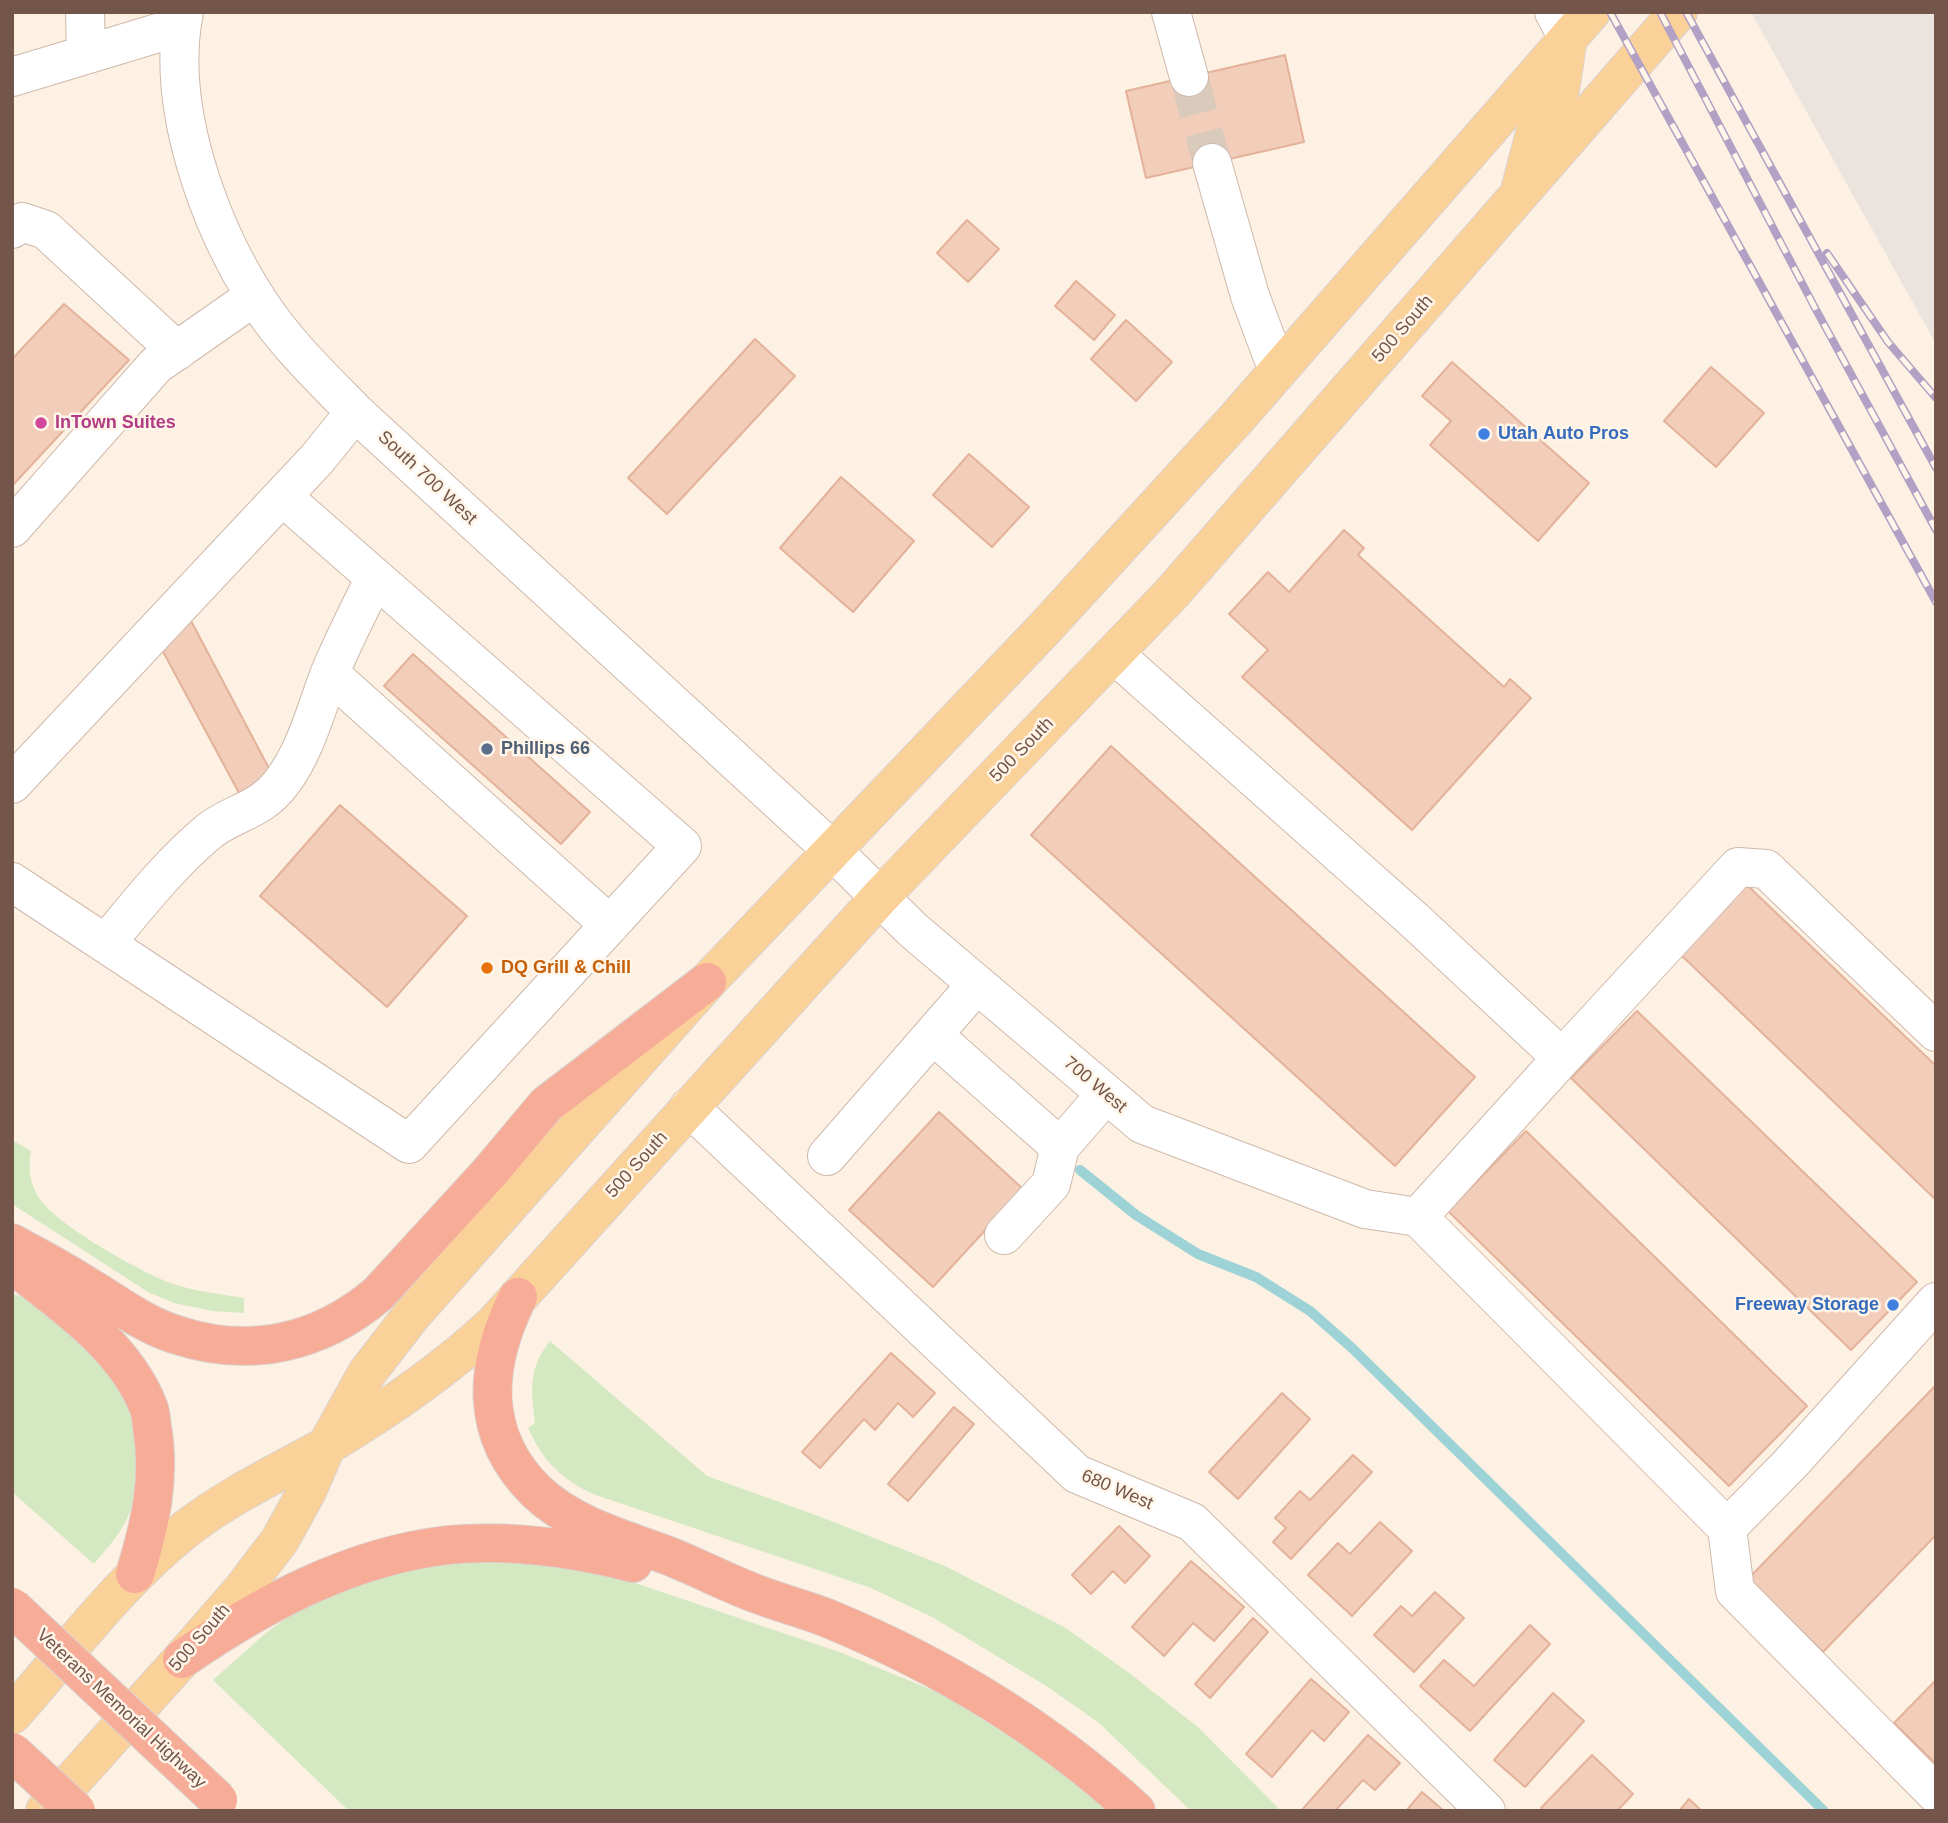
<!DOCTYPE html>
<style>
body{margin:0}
#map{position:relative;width:1948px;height:1823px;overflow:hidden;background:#fcf1e2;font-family:Arial,sans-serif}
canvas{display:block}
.frame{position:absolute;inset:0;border:14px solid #745549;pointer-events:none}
</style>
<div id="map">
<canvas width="1948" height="1823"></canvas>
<div class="frame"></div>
</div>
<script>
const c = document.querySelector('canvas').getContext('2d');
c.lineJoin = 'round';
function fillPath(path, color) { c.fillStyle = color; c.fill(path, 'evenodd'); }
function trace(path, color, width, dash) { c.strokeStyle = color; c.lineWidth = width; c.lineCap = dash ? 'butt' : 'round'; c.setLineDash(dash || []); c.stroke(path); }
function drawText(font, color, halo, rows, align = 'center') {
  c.font = font + ' Arial,sans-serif'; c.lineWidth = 5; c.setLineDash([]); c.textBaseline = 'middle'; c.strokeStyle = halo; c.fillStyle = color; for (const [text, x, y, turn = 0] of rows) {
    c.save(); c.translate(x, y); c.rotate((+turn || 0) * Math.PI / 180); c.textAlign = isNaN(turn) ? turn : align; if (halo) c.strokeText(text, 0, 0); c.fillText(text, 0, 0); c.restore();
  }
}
fillPath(new Path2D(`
 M1751,12H1936V344Z`), '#ebe3dd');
fillPath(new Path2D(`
 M12,1140L31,1151C28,1169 29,1182 39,1198C55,1224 139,1271 170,1283C194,1291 219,1294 244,1298V1313L213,1311L174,1303L148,1292L12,1204Z
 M12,1293C56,1311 78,1333 107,1369C112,1376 120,1383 124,1390C140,1421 142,1473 132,1506C125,1529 109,1546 94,1564L12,1492Z
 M550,1341L707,1476L821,1517L945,1566L1064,1627L1128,1672L1199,1728L1281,1811H1191L1099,1723L1048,1687L932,1617L871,1588L593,1494C560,1478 543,1461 528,1428L535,1423C531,1389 528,1369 550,1341Z
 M486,1559L594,1569L842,1653L942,1694L1037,1754L1113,1811H349L213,1680L266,1633L302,1607L371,1578L428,1562Z`), '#d4e9c1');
trace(new Path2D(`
 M1080,1170L1136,1215L1198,1254L1256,1277L1310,1311L1352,1348L1824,1811`), '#9dd2d7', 10);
const building = new Path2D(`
 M1285,55L1304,142L1146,178L1126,91Z
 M967,220L999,249L968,282L937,253Z
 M1076,281L1115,315L1094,340L1055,306Z
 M64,304L129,360L12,486V359Z
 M1126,320L1172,362L1136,401L1091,359Z
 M755,339L795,376L667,514L628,478Z
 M1452,362L1589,483L1538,541L1430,445L1451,421L1422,396Z
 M1711,367L1764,413L1716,467L1664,421Z
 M969,454L1029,507L992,547L933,495Z
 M841,477L914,541L853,612L780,548Z
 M1344,530L1364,548L1358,555L1504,687L1510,679L1531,698L1412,830L1242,677L1268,650L1229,614L1268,572L1289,592Z
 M189,617L273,776L246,806L160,646Z
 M413,654L590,812L561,844L384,686Z
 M1111,746L1475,1077L1395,1166L1031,835Z
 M340,805L467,916L387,1007L260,896Z
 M1746,884L1936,1066V1200L1679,953Z
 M1637,1011L1917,1282L1851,1350L1571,1078Z
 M939,1112L1023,1189L933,1287L849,1210Z
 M1526,1131L1807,1406L1729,1486L1448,1211Z
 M891,1353L935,1393L913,1417L898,1403L875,1430L864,1419L820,1468L802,1452Z
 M1936,1385V1535L1823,1652L1748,1579Z
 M1282,1393L1310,1419L1238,1499L1209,1472Z
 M954,1407L974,1424L908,1501L888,1484Z
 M1353,1455L1372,1472L1291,1559L1273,1542L1286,1528L1275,1518L1300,1491L1310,1500Z
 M1380,1522L1412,1551L1352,1616L1308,1575L1338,1543L1350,1554Z
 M1119,1526L1150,1556L1125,1583L1113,1571L1091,1594L1072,1575Z
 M1191,1561L1244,1607L1214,1641L1193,1623L1164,1656L1132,1627Z
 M1435,1592L1464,1618L1414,1672L1374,1635L1401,1606L1412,1616Z
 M1253,1618L1268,1632L1210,1698L1195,1684Z
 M1530,1625L1550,1644L1470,1731L1420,1686L1444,1660L1474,1686Z
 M1311,1679L1349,1712L1324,1741L1312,1730L1272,1777L1246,1754Z
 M1936,1680V1764L1894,1723Z
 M1553,1693L1584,1721L1525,1787L1494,1760Z
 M1368,1735L1400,1763L1375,1790L1363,1780L1335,1811H1301Z
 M1592,1755L1633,1794L1617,1811H1544L1541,1808Z
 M1422,1792L1444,1811H1406Z
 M1689,1799L1702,1811H1679Z`);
fillPath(building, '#f2cdba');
trace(building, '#e4b29a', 2);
trace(new Path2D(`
 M1189,77L1212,163`), '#dacabc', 38, [38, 19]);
const minor = new Path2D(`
 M85,12L86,54
 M184,12C165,106 209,226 260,304C287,345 322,378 355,412L832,850L913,930L1142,1124L1365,1209L1418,1217
 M1171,12L1189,77
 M1554,12L1568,38
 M12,77L181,26
 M1212,163L1250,296L1278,371
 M12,229L22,222L46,230L177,351
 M12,528L156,365L255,296
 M1114,654L1414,920L1562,1058L1418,1217
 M330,674L610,925
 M12,784L317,459L355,412
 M12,882L409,1144L682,846L283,497
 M106,943C138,905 169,865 207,833C231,812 259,813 282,782C305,752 316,710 329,675C343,641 359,610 375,578
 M933,1035L1060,1147
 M1562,1058L1738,867L1766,869L1936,1032
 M689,1107L1077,1474L1192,1522L1486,1811
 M827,1156L977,984
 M1418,1217L1727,1528L1735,1591L1936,1794
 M1004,1235L1051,1184L1060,1147L1106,1094
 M1727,1528L1790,1464L1936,1302`);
const major = new Path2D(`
 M1520,191L1535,133L1560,90L1568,38
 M12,1715C68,1652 120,1581 186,1529C230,1495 280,1472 328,1445C388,1409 444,1371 495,1323L880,897L1172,593L1678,12
 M45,1811L182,1659L242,1590L280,1540L307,1491L327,1445L367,1373L411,1316L707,982L1044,629L1236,419L1591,12`);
const highway = new Path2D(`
 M12,1243C37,1257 63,1270 87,1286C116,1303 144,1325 177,1335C250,1359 320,1343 378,1294L489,1173L546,1105L707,982
 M13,1265C62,1304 124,1345 148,1406C151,1412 151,1420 152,1427C161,1478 150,1525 135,1574
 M518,1297C484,1365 478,1435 537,1492C573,1526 624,1539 669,1556C699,1568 727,1583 757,1594C780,1603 804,1609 827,1618C941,1665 1046,1728 1136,1811
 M182,1659C262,1604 351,1556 448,1545C509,1539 573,1548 633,1563`);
trace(minor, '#cfb9ac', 40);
trace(major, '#dbd3d0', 40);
trace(highway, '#dbd3d0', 40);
trace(minor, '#fff', 38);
trace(major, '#fbd19a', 38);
trace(highway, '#f7ac98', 38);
const rail = new Path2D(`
 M1610,12L1936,602
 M1660,12L1814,306L1936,530
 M1686,12L1936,468
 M1827,253L1888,342L1936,398`);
trace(rail, '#b2a1c5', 8);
trace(rail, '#fff5e8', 5, [16]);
const highwayBridge = new Path2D(`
 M12,1607L218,1800
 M12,1752L76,1811`);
trace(highwayBridge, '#dbd3d0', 40, []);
trace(highwayBridge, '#f7ac98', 38);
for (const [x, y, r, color] of [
 [41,423,7,"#d1479c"],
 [1484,434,7,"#3f7fe0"],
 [487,749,7,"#5c6f8a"],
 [487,968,7,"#e8710a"],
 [1893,1305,7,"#3f7fe0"]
]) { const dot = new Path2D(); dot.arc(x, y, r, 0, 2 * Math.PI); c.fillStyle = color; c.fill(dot); trace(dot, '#fff5e8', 2.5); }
drawText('18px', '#745549', '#fff5e8', [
 ["500 South",1403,329,-49],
 ["South 700 West",427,478,43],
 ["500 South",1022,750,-46],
 ["700 West",1095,1085,40],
 ["500 South",637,1165,-48],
 ["680 West",1117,1490,23],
 ["500 South",200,1638,-49],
 ["Veterans Memorial Highway",121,1709,43]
]);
drawText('bold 18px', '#b23c85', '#fff5e8', [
 ["InTown Suites",55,423]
], 'left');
drawText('bold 18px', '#366cbe', '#fff5e8', [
 ["Utah Auto Pros",1498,434],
 ["Freeway Storage",1879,1305,"right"]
], 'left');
drawText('bold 18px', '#4e5e75', '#fff5e8', [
 ["Phillips 66",501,749]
], 'left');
drawText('bold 18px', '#c56008', '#fff5e8', [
 ["DQ Grill & Chill",501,968]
], 'left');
</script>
